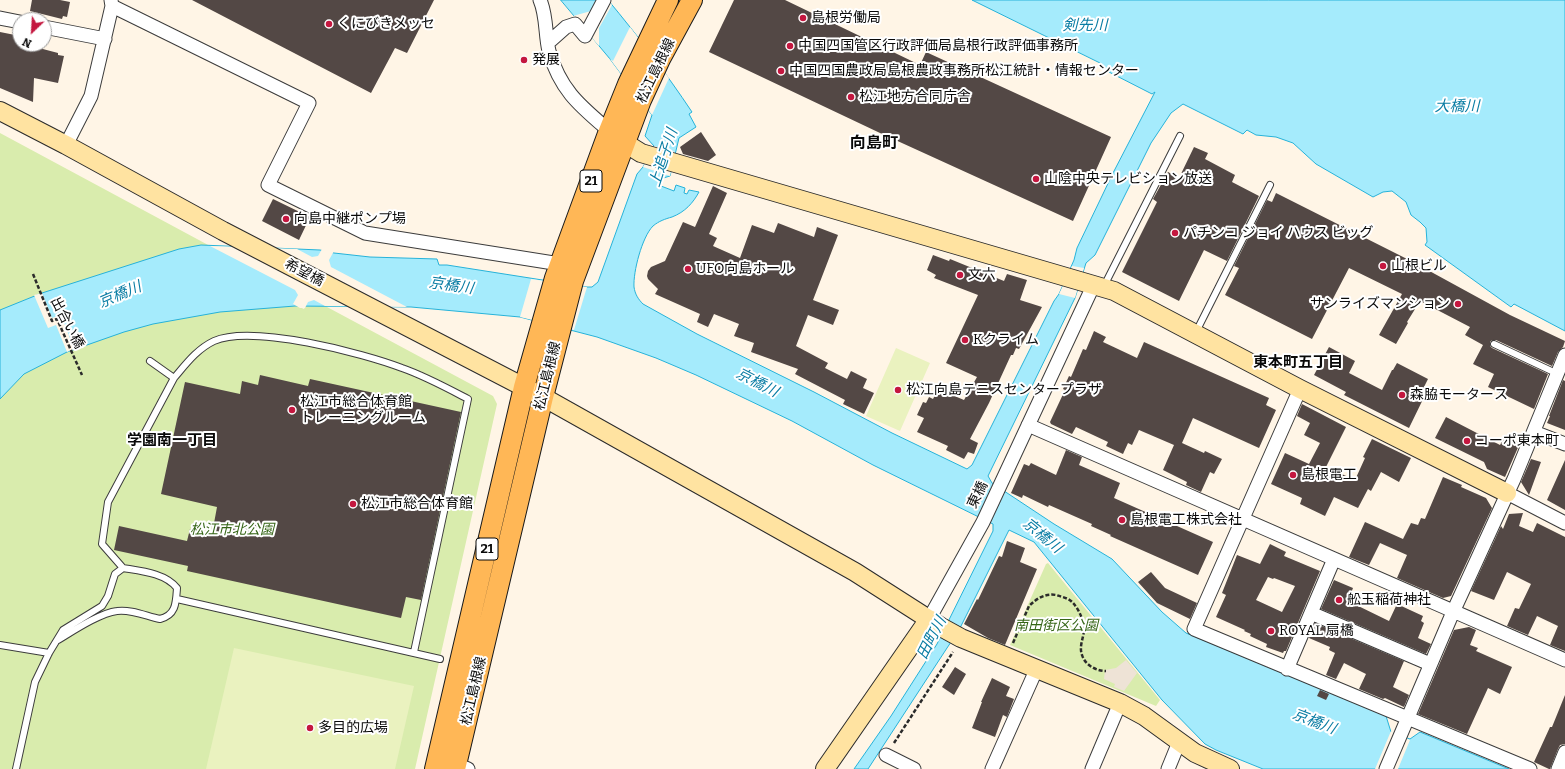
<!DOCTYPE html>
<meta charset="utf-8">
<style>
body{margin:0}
#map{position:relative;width:1565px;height:769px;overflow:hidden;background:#fff5e6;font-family:Bitter,serif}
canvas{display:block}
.north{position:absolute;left:12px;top:12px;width:40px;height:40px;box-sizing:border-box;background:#fff;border:1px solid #9d9d9d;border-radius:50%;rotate:205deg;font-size:11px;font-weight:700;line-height:16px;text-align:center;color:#090909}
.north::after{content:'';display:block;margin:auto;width:14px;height:18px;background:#c4173f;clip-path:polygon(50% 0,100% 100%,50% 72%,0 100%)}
</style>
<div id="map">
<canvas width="1565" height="769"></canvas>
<div class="north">N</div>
</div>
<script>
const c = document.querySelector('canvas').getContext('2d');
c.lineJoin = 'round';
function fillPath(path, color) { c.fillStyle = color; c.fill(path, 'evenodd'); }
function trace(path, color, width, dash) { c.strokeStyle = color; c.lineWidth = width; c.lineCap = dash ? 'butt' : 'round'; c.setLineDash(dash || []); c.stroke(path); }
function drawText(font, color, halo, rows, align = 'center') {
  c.font = font + ' Bitter,"Noto Sans JP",serif'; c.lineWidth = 4; c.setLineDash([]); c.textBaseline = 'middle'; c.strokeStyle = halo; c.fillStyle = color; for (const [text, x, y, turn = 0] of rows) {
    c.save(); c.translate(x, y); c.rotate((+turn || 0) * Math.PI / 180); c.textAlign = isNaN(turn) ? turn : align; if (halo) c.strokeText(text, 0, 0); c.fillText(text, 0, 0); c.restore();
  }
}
fillPath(new Path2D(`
 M0,133L210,246L293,304L304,309L308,302L314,300L493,396L497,404L415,769H0Z
 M1048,563L1160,700L1156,706L1010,645L1046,564Z`), '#d9ecad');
fillPath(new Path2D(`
 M896,348L930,363L900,431L866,416Z
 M234,648L414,686L395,769H206Z`), '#eaf2bf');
fillPath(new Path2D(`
 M1126,660L1137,673L1124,691L1114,687L1115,684L1104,679L1105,670L1116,668Z`), '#eee3d6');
const water = new Path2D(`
 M561,0H608C638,36 666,73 692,112L689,114L696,127L679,138L670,176L660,179L661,186L674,191L676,185L685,188L684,193L687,194L689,190L699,192C693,203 685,212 672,217C665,219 659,221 653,226C642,237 633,272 634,287C635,294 638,299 643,304L697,334L814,392L892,433L967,469L972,465L1054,301L1059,294L1074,260L1077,248L1113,173L1155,92L1152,94L1105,70L1100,63L972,0H1565V331L1514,304L1511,307L1425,245L1427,242L1426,228L1420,222L1411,215L1406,202L1392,191L1383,192L1373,197L1316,164L1293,143L1276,137L1256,135L1247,130L1243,134L1183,104L1171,113L1151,143L1095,255L1086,263L1075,298L988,476L992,483L1054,524L1112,559L1162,612L1186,633L1386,716L1391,732L1410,739L1420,732L1509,769H1263L1216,750L1205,744L1162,700L1034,542L1009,530L959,630L947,648L868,769H854L891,716L937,644L993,531V524L873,465L792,421L696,375L656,358L597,337L520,317L411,307L295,306L220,312L153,324L124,332L67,352L24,374L0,399V310L42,293L179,249L201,245L297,249L320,250L334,253L370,257L437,259L439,265H447L587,287H592L598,282L637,174L643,167L654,146L645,136L652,115L610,59Z`);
fillPath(water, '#a5ebfc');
trace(water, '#26b2d9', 1);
fillPath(new Path2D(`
 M608,0L612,5L599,28V46L573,16L591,11Z
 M630,27L669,78L652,115L610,59L613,61Z
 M654,146L675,152L670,176L643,167Z
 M210,246L297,249L312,257L318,256L322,249L334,251L329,260L331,267L407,307L325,306L314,300L308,302L305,308H300L293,304L298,295L295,290Z
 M1072,266L1084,268L1075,298L1059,294Z
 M531,279L587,287L574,330L520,317Z
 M42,293L52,318L61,315L74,349L67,352L56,325L48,328L34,295Z
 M1391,731L1410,740L1398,769H1375Z`), '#fff5e6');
fillPath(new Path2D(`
 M32,0H60L70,2L67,17L63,16L62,19L30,11Z
 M192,0H434L407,53L395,48L371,93Z
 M734,0H785L920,65L926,52L1111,137L1073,221L880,133L709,52Z
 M0,32L20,36V44H40L39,48L58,53V55L64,56L58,83L34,78L33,102L0,88Z
 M701,132L716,155L708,161L683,154L680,147Z
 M1194,147L1208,153L1205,159L1235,175L1232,182L1259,196L1227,261L1204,250L1179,301L1122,272L1157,202L1153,199L1168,172L1179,178Z
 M713,186L727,193L709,234L717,238L713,246L740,258L752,225L774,233L778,223L814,237L817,227L838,235L813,300L839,310L833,325L808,315L796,346L828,363L825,368L847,379L851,371L867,379L863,388L874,393L864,414L843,404L845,400L795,374L798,369L751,352L754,343L734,336L739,324L714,314L708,327L697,322L700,314L655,294L658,289L648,279L647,276L648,271L651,267L665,261L683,222L695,227Z
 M1276,193L1413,262L1510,315L1565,341L1563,347L1558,352L1552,366L1496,340H1492L1490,342V346L1492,348L1548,374L1534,409L1488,387L1494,374L1473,364L1483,345L1465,335L1470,327L1420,301L1407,322L1408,323L1396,344L1379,335L1402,294L1349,268L1312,339L1225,295L1239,268L1234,266L1267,200L1272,202Z
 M273,199L310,217L299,240L262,221Z
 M933,255L949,261L950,259L1004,281L1007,274L1027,280L1020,300L1042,307L1019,349L1016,348L1013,355H1011L989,403L970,439L978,443L974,454L968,452L964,459L946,450L948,446L917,432L924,418L917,415L923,402L926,403L929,397L933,399L938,389L964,400L977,377L946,363L978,295L934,278L936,275L927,270Z
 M1094,331L1106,337L1103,342L1137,358L1144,342L1269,398L1266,405L1276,410L1259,448L1193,418L1182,443L1204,453L1205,451L1222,459L1214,474L1210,472L1201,492L1186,485L1187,482L1163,470L1174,445L1139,430L1132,445L1128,443L1123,454L1106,446L1108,442L1076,427L1072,434L1051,424L1050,422L1065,390L1063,389L1069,376L1071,377L1083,349L1086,350Z
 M1329,347L1355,361L1349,373L1382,390L1392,370H1393L1397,363L1428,379L1424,387L1428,389L1409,428L1344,395L1346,392L1314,375Z
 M260,375L308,386L310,379L461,412L421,600L406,597L401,618L187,571L188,566L114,550L119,526L187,541L190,529L212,534L217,507L161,494L185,382L240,394L242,381L258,385Z
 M1563,380L1565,381V430L1547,423L1550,416H1549Z
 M1302,404L1346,427L1326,467L1355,480L1365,458L1363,457L1372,439L1411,458L1399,482L1381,472L1371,491L1368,489L1358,508L1334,497L1325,516L1300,504L1302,498L1271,484L1285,453L1309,464L1320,443L1304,435L1310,423L1297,416Z
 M1446,417L1500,445L1505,436L1520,443L1505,477L1487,469L1484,462L1435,438Z
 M1066,450L1082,457L1079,465L1120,483L1114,498L1213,542L1198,575L1110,536L1111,535L1091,526L1092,524L1049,505L1048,507L1023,495L1022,498L1011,493L1024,464L1029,466L1031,463L1056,475Z
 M1531,459L1541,462L1529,495L1521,482Z
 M1565,460V510L1547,500Z
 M1443,477L1462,485L1461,487L1486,498L1492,508L1451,596L1443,598L1397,578L1407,555L1380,543L1369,565L1349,557L1365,522L1403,539L1411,523L1418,525L1421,518L1425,519Z
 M1523,513L1519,526L1533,532L1537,523L1565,537V651L1550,645L1558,626L1537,616L1528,635L1507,626L1515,608L1519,609L1531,584L1507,572L1494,600L1471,591L1501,526L1503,529L1509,514Z
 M1007,541L1025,548L1020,562L1037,569L1005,645L988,638L964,624L977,599L978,600L999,556L1002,557Z
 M1270,544L1286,552L1284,556L1320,571L1286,651H1284L1283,653L1266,647L1267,644L1250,636L1251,634L1244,631L1245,630L1216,617L1226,595L1222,593L1237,555L1260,564ZM1268,577L1273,579L1274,578L1295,586L1282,612L1256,600Z
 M1151,572L1165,588L1197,603L1190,619L1157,603L1138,582Z
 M1334,580L1353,588L1348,601L1389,621L1397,604L1423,616L1421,621L1424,623L1418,638L1431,644L1426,654L1321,609Z
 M1315,623L1404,661L1393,687L1409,695L1404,707L1385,698L1383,699L1359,689L1366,674L1344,663L1336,679L1326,675L1335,653L1329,650L1330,647L1309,638Z
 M1469,627L1476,630L1470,645L1478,648L1476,651L1512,667L1500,694L1488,688L1467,734L1418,714L1454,630Z
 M955,667L966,674L954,695L942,687Z
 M992,678L1010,687L1006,696L1014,699L1007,717L1003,715L995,737L972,728L982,702H981Z
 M1320,690L1329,694L1326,700L1317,696Z
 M1565,695V744L1560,745L1558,749L1550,769H1549L1534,762L1550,727H1552Z`), '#534845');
const lane = new Path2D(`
 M1104,286L1180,136
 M1196,332L1270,185
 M1494,344L1558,374
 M150,361L174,378C186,364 197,349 214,341C252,324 363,353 402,368C425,376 447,388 468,399L414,652
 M123,568L102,544L108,502L174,378
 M177,599L440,659
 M0,645L49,653
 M16,769L35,682L49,653L63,630L102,606L108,596L115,574L123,568C141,571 165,573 177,588C176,603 176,615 160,619C146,616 131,609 117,611C100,613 73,631 58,640`);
const street = new Path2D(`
 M540,0C547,16 545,35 549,51C561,93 583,108 614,135
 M112,6L309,103L268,185L365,233L560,264
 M0,18L20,22
 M44,27L105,39
 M548,43L566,27L575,24L585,36L604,0
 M66,145L91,96L112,6L111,0
 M1300,389L1194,629L1530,769
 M1028,425L1565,660
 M1534,432L1565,444
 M1507,493L1565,523
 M1311,613L1430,664
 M929,619L983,522L1094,284
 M1287,669L1334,559
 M886,755L914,769
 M456,764L468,769
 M992,769L1037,668
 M1092,769L1120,703
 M1168,769L1179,742
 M1386,769L1453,612L1514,479L1565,355
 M1558,769L1565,752`);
const secondary = new Path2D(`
 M0,111L66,145L223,231L543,397L855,572L941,627L961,638L1120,703L1144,716L1195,753L1230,769
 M625,143L641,153L1114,291L1300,389L1507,493
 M825,769L929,619`);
const primary = new Path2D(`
 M435,769L524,387L555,278L609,131L628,84L668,0
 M455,769L543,397L573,281L641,100L660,59L692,0`);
trace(lane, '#3c3c3c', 8);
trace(street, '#3c3c3c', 15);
trace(secondary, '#2b2b2b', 20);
trace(primary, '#1a1a1a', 22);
trace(new Path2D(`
 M33,274L52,321L57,319L82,375
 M1013,643L1029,606C1036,599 1045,593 1056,595C1062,597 1069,598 1073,603C1079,609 1085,623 1084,631C1083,639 1079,647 1082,655C1085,665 1096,671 1106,671
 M894,743L953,652`), '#2b2b2b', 2.5, [4, 2]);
trace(lane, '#fff', 6);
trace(street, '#fff', 13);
trace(secondary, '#ffe3a1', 18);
trace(primary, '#ffb756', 20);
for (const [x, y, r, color] of [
 [803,18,4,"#c4173f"],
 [329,24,4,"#c4173f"],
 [790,46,4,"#c4173f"],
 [524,60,4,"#c4173f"],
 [781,71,4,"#c4173f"],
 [851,97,4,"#c4173f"],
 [1036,179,4,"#c4173f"],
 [286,219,4,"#c4173f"],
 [1175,233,4,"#c4173f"],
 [1383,266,4,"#c4173f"],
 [688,269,4,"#c4173f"],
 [960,275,4,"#c4173f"],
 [1458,304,4,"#c4173f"],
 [965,340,4,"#c4173f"],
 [898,390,4,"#c4173f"],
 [1402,395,4,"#c4173f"],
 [292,410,4,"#c4173f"],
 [1467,441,4,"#c4173f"],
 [1293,475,4,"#c4173f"],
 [353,504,4,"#c4173f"],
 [1122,520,4,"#c4173f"],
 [1339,600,4,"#c4173f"],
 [1271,631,4,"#c4173f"],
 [310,728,4,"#c4173f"]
]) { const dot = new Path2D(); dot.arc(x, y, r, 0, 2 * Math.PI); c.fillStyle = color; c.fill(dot); trace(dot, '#fff', 1.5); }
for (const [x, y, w] of [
 [591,181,22],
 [487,549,22]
]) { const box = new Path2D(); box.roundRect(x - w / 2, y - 11, w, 22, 3); c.fillStyle = '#fff'; c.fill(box); trace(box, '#090909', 1); }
drawText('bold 13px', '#090909', null, [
 ["21",591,181],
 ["21",487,549]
]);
drawText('14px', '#090909', '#fff', [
 ["島根労働局",811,18],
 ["くにびきメッセ",337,24],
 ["中国四国管区行政評価局島根行政評価事務所",798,46],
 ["発展",532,60],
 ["中国四国農政局島根農政事務所松江統計・情報センター",789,71],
 ["松江地方合同庁舎",859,97],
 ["山陰中央テレビション放送",1044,179],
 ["向島中継ポンプ場",294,219],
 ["パチンコ ジョイ ハウス ビッグ",1183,233],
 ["山根ビル",1391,266],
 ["UFO向島ホール",696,269],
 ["文六",968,275],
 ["サンライズマンション",1450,304,"right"],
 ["Kクライム",973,340],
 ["松江向島テニスセンタープラザ",906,390],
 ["森脇モータース",1410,395],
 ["松江市総合体育館",300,402],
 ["トレーニングルーム",300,418],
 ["コーポ東本町",1475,441],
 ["島根電工",1301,475],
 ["松江市総合体育館",361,504],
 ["島根電工株式会社",1130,520],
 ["舩玉稲荷神社",1347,600],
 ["ROYAL 扇橋",1279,631],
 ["多目的広場",318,728]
], 'left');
drawText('14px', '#090909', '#fff', [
 ["松江島根線",656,71,-64],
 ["希望橋",304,273,27],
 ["出合い橋",67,323,62],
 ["松江島根線",548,376,-76],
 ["東橋",978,495,-64],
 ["松江島根線",474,691,-77]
]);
drawText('italic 14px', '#356516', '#fff', [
 ["松江市北公園",232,530],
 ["南田街区公園",1056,626]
]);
drawText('italic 15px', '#0a7da4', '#fff', [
 ["剣先川",1085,26],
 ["大橋川",1457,107],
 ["上追子川",664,158,-72],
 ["京橋川",451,286,8],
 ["京橋川",120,295,-23],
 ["京橋川",757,383,27],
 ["京橋川",1042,536,39],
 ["田町川",932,638,-63],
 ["京橋川",1314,722,21]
]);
drawText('bold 15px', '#090909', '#fff', [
 ["東本町五丁目",1298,363],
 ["学園南一丁目",172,441]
]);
drawText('bold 16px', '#090909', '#fff', [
 ["向島町",874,144]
]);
</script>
